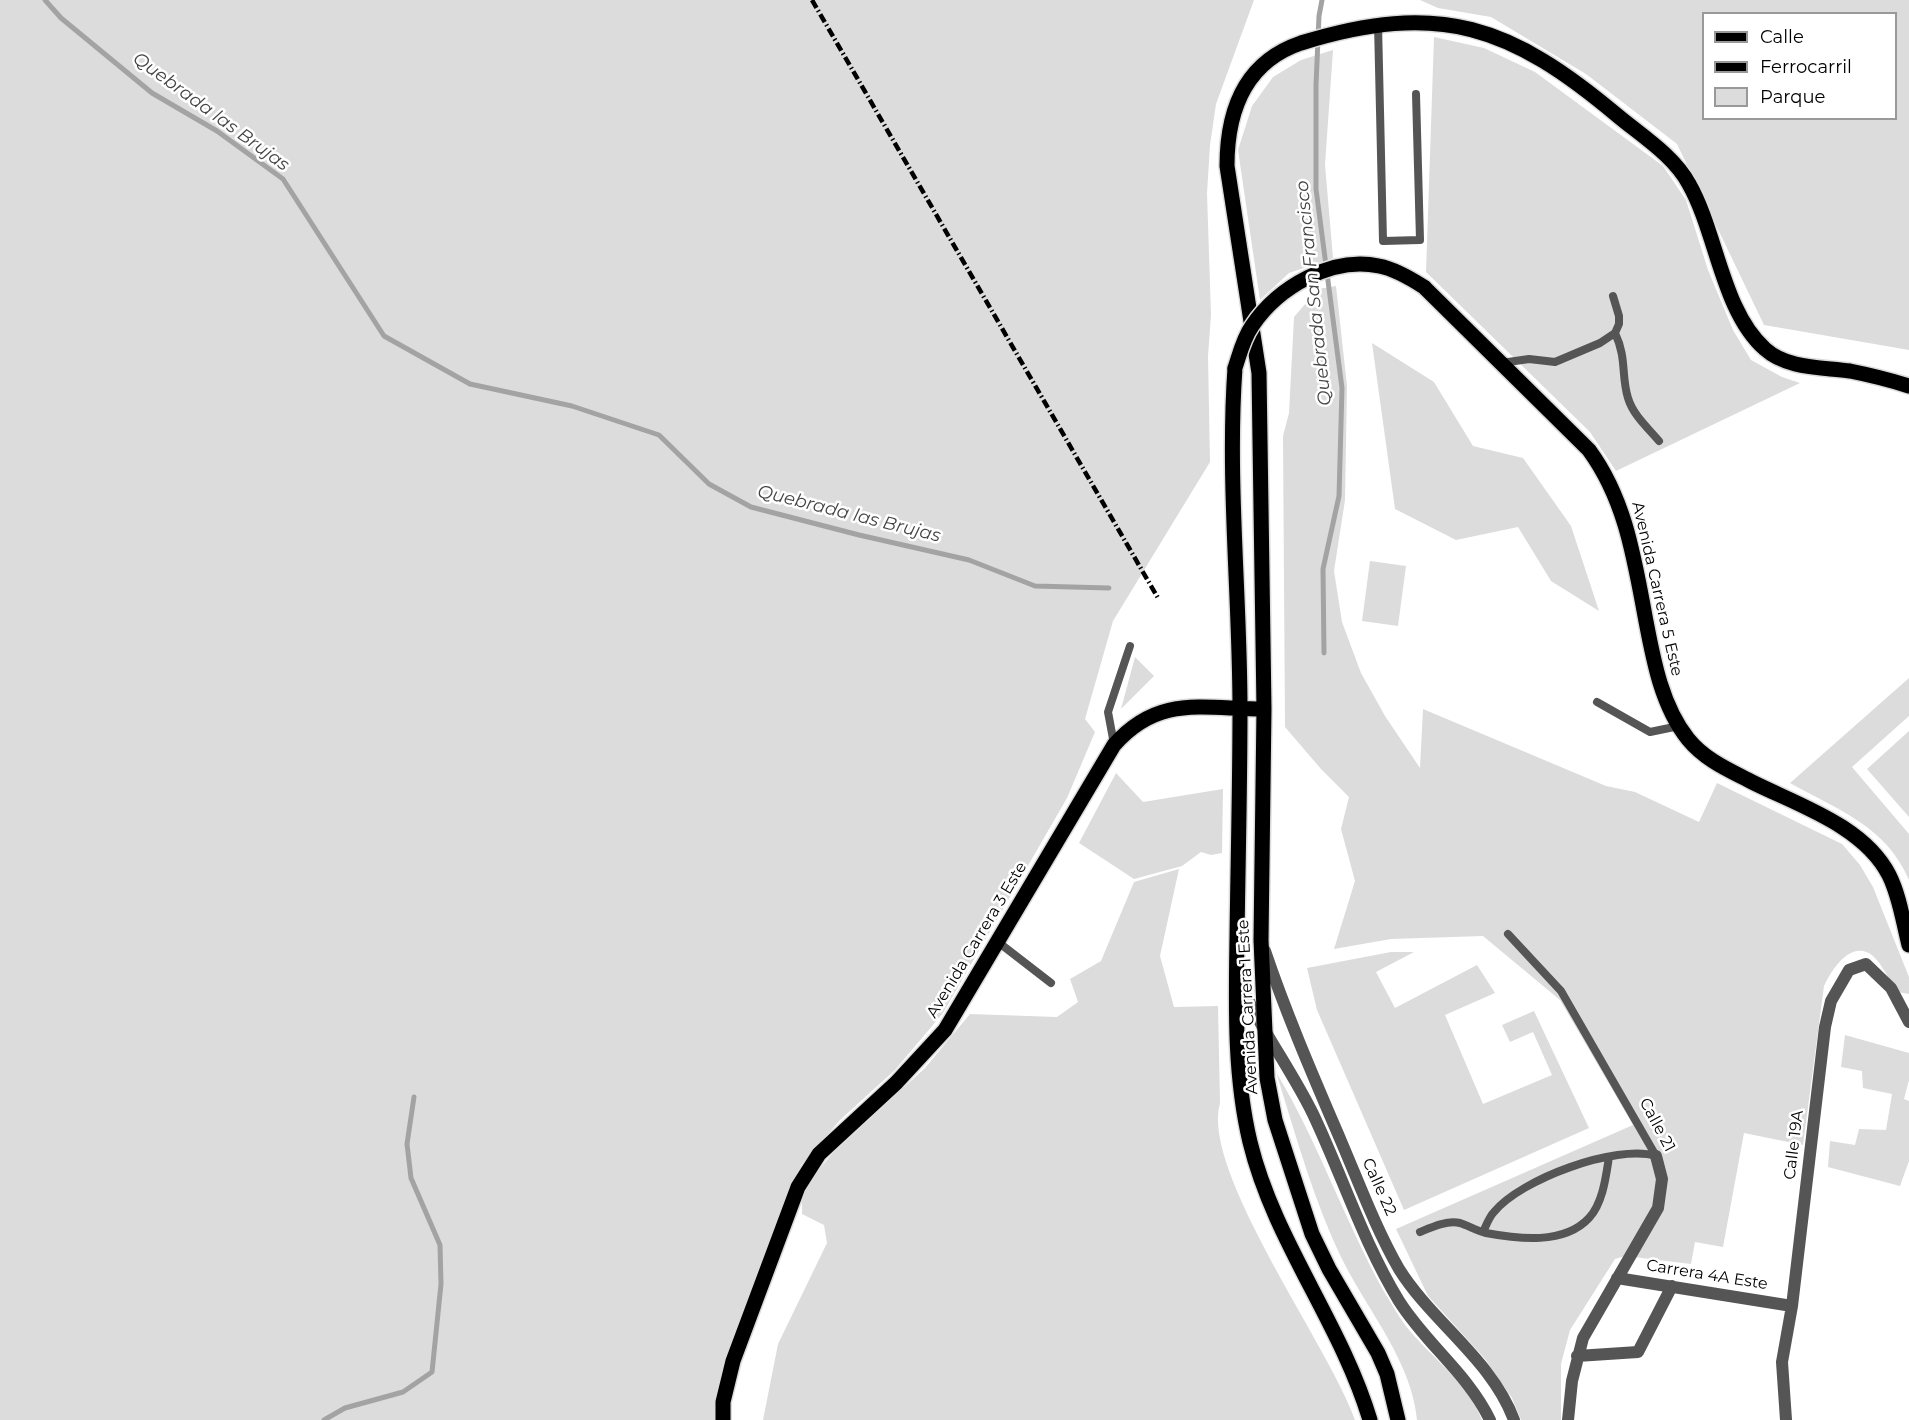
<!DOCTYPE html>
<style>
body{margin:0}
#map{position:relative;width:1909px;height:1420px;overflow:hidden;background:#fff;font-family:Montserrat,sans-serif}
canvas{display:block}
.legend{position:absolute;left:1702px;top:12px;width:195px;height:108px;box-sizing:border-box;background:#fff;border:2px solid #999;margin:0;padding:8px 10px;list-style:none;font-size:18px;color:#000}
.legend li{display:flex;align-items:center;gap:12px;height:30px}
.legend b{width:30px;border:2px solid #999}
</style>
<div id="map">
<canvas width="1909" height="1420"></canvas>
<ul class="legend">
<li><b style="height:8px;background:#000"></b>Calle</li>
<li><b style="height:8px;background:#000"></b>Ferrocarril</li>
<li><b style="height:16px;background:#dcdcdc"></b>Parque</li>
</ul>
</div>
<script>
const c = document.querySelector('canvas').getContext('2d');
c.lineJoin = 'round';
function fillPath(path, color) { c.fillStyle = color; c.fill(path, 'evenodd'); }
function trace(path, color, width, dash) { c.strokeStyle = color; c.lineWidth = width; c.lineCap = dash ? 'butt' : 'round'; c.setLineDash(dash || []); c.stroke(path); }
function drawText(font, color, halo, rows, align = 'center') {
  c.font = font + ' Montserrat,sans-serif'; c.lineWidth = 5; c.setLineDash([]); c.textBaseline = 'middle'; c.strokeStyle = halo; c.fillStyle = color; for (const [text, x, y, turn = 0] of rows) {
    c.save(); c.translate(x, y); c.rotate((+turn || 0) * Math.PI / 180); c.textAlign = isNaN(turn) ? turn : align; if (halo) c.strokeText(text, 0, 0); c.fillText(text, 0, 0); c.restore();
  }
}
fillPath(new Path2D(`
 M0,0H1254L1216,104L1210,145L1207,193L1211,315L1208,356L1210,462L1113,621L1085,719L1095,732L1067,798L943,1013L895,1070L840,1120L801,1165L717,1390L715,1420H0Z
 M1420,0H1909V350L1764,325L1677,144L1586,74L1491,17L1438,8ZM1704,14H1896V118H1704Z
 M1434,37L1484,48L1535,72L1663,166L1686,200L1708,270L1733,330L1751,360L1782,377L1800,383L1616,471L1590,432L1426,272Z
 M1333,50L1325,165L1333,258L1289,273L1260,300L1238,150L1252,106L1273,77L1301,60Z
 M1336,286L1347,386L1345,500L1334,571L1342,622L1361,673L1385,716L1420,768L1423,709L1606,786L1635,792L1699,822L1717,783L1842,844L1860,865L1873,887L1909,977V994L1898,992C1890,982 1882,964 1873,956C1851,938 1831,971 1824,986L1803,1145L1744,1133L1723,1247L1695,1242L1691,1264L1625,1256L1615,1259L1570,1330L1561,1364V1420H1521L1512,1398L1485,1359L1428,1296L1396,1229L1633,1125L1560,1000L1483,936L1391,939L1334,949L1355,881L1341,829L1349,797L1321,769L1285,727L1283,436L1289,413L1294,317L1318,289Z
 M1372,343L1434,382L1473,446L1523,458L1571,526L1599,611L1551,581L1518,527L1456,540L1395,509Z
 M1370,561L1406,566L1398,626L1362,621Z
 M1135,657L1154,676L1121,709Z
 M1909,678V716L1852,767L1909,834V880C1886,826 1838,810 1790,783Z
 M1909,731V817L1867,769Z
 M1116,773L1143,802L1223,789L1222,853L1211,855L1201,852L1182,866L1134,879L1079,843Z
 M1179,869L1160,956L1174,1007L1218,1006L1220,1103C1200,1171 1330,1347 1355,1420H763L778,1344L827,1243L824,1225L802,1214V1190L832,1154L925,1068L970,1014L1057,1017L1078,1002L1070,979L1101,961L1134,882Z
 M1391,952H1414L1376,972L1395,1008L1477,965L1495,993L1445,1015L1483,1104L1552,1075L1533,1032L1510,1042L1502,1025L1534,1011L1589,1128L1404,1210L1317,1010L1307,968Z
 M1845,1035L1909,1053V1080L1904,1099L1909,1101V1161L1900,1186L1828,1167L1830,1141L1855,1145L1859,1129L1886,1130L1892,1094L1863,1088L1862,1071L1841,1067Z
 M1276,1072C1318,1142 1344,1219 1383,1290C1390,1301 1397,1314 1405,1325C1431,1358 1466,1380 1482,1420H1417C1412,1363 1369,1312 1344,1263C1314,1202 1296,1136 1276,1072Z`), '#dcdcdc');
trace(new Path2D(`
 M45,0L61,18L152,93L217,131L283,179L384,336L470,384L572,406L659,435L709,484L751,507L859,535L969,560L1035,586L1109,588
 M1322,0L1319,16L1316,85V189L1342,388L1339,496L1323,569L1324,653
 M324,1420L345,1408L403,1392L432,1372L441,1284L440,1245L411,1178L407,1144L414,1097`), '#a3a3a3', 5);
const primary = new Path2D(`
 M1424,287L1589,450C1625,499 1634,557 1645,616C1653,658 1661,705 1688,739C1705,760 1729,770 1752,782C1798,805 1864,826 1889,875C1900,897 1903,922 1909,945
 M1235,368C1227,480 1240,597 1240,709C1240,785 1238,861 1237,937C1236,1005 1234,1075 1250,1142C1274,1241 1341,1323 1370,1420
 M723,1420V1402L733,1361L798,1187L819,1154L896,1083L945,1030L1114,745C1159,694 1203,709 1264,709
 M1398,1420L1387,1374L1378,1353L1329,1269L1312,1234L1275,1120L1267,1078L1261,940L1264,709L1259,373L1227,166C1227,110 1245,62 1301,43C1440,0 1511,26 1618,116C1642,136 1674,156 1689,184C1717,233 1722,311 1765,349C1787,369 1822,367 1850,371C1870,375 1890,380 1909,386`);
trace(primary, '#dbdbdb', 18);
trace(new Path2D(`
 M1378,24L1383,241L1420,240L1416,94
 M1615,333C1627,358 1621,376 1628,398C1633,415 1648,428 1659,441
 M1501,363L1529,359L1555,362L1600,343L1615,333L1619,324V316L1613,296
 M1597,702L1650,732L1679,726
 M1114,744L1108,712L1130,646
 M1508,934L1561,991L1656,1156
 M998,942L1051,983
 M1420,1232C1432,1227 1447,1220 1460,1223C1469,1226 1477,1231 1486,1233C1518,1239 1564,1245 1589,1218C1603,1203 1606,1176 1609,1157
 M1483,1232C1486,1226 1489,1217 1494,1212C1521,1179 1616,1144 1656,1156`), '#555', 8);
trace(new Path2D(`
 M1617,1278L1792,1306
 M1577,1356L1638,1352L1672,1286
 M1568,1420L1572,1381L1583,1338L1658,1208L1662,1179L1656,1156
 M1786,1420L1782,1362L1792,1306L1825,1027L1831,1001L1849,970L1866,964L1891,988L1909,1022`), '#555', 12);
trace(new Path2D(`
 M1265,951C1287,1016 1314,1078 1341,1141C1359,1183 1376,1229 1399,1269C1432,1322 1492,1360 1514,1420
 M1238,978C1258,1026 1290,1067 1313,1114C1342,1175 1363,1242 1399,1301C1426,1344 1468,1374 1490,1420`), '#555', 12);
trace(primary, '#000', 15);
trace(new Path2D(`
 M812,0L1158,598`), '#000', 4.5, [9, 3, 1.5, 3]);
const primaryBridge = new Path2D(`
 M1235,368C1240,353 1243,339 1252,326C1278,287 1332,256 1379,266C1395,269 1410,278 1424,287`);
trace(primaryBridge, '#dbdbdb', 18, []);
trace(primaryBridge, '#000', 15);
drawText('16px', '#000', '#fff', [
 ["Avenida Carrera 5 Este",1657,589,77],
 ["Avenida Carrera 3 Este",977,940,-59],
 ["Avenida Carrera 1 Este",1248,1007,-93],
 ["Calle 21",1657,1125,62],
 ["Calle 19A",1794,1145,-83],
 ["Calle 22",1379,1187,66],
 ["Carrera 4A Este",1707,1275,9]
]);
drawText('italic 18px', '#444', '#fff', [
 ["Quebrada las Brujas",211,112,36],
 ["Quebrada San Francisco",1314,293,-96],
 ["Quebrada las Brujas",849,514,14]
]);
</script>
